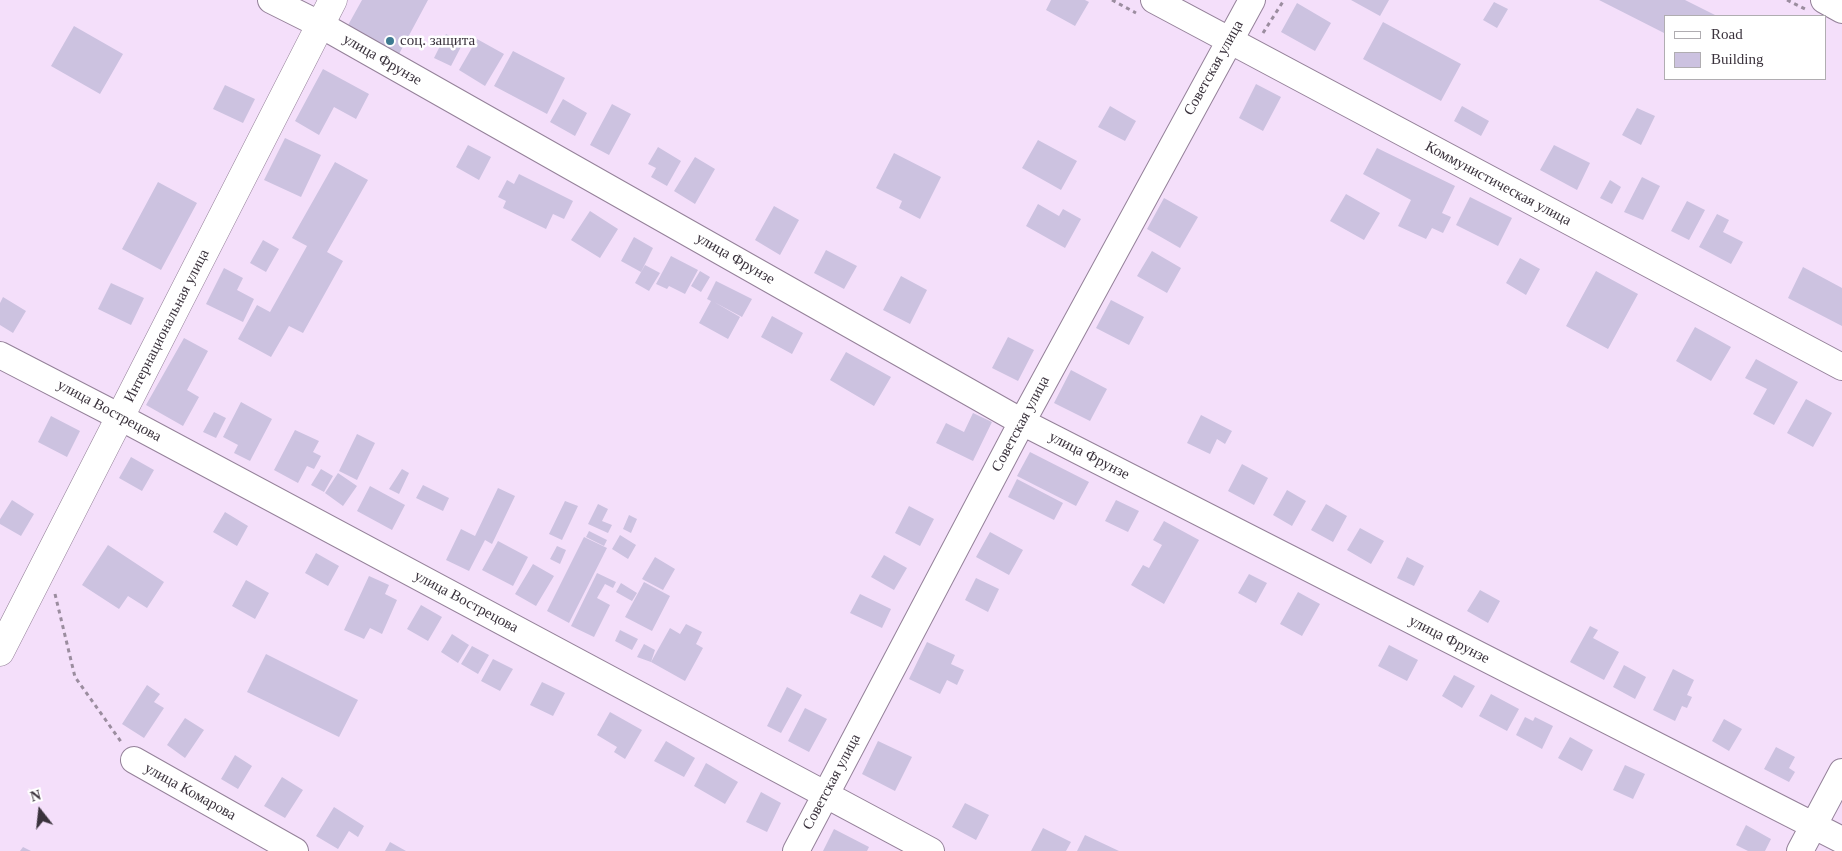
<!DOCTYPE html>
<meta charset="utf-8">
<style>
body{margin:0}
#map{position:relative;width:1842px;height:851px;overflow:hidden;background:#f4dffa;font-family:Georgia,serif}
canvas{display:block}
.legend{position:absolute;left:1664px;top:15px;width:162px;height:65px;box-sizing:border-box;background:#fff;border:1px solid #b0adb1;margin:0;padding:6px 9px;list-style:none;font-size:15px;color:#3a323c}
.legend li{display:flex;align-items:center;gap:10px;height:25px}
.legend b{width:25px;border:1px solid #b0adb1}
.north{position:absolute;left:15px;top:786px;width:50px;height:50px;-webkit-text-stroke:4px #fff;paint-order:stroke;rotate:344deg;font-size:14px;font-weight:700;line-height:20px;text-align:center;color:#3a323c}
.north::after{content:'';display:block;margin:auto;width:18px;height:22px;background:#3a323c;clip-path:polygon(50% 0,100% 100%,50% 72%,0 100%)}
</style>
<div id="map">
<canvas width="1842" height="851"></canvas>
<ul class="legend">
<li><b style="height:6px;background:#fff"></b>Road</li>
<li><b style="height:14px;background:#ccc2e0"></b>Building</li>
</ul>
<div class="north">N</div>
</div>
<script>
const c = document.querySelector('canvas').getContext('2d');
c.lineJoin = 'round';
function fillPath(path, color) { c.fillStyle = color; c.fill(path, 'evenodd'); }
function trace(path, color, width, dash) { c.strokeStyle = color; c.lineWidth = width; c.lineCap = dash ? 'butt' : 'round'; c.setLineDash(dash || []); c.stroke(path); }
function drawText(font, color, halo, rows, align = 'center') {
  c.font = font + ' Georgia,serif'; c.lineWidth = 5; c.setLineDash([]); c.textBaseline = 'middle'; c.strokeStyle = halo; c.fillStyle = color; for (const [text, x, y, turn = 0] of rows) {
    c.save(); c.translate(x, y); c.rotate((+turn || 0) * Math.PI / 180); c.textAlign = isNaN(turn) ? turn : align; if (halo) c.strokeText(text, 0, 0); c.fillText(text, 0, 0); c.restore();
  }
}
fillPath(new Path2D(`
 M362,0H428L399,54L347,27Z
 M1051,0H1085L1089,2L1075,26L1046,10Z
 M1351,0H1389L1380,16Z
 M1599,0H1685L1717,16H1666V34Z
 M1494,2L1508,9L1497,28L1483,20Z
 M1297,3L1331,23L1315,51L1281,32Z
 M1383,22L1461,64L1441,101L1363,59Z
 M74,26L123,54L100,94L51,66Z
 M446,34L463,43L451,66L434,58Z
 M477,39L504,54L485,86L459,70Z
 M513,51L565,78L547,114L494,86Z
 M323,69L369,94L356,119L334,107L319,135L295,121Z
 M1256,84L1281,97L1263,131L1239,118Z
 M225,85L255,99L243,123L213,109Z
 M563,99L587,113L575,136L550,122Z
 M612,104L631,114L609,155L590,145Z
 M1110,106L1136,121L1125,141L1098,127Z
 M1462,106L1489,121L1481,136L1454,121Z
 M1637,108L1655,116L1641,145L1622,135Z
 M285,138L321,155L301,197L264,180Z
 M1038,140L1077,161L1061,190L1022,168Z
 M468,145L491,157L479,180L456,167Z
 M1554,145L1590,163L1577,190L1540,170Z
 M658,147L681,161L667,186L651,177L656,168L648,164Z
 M1377,148L1455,186L1442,213L1451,217L1443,233L1432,228L1426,239L1398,226L1411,200L1363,174Z
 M894,153L941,177L920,219L899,208L902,201L876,188Z
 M695,157L715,169L695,204L674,191Z
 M335,162L368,180L327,252L343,261L303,333L289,326L271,357L238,339L257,305L270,312L307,246L292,238Z
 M519,174L573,201L564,219L553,214L546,229L503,208L506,201L498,197L507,180L514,184Z
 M1642,177L1660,186L1643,220L1624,212Z
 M1610,180L1621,187L1612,204L1600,198Z
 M158,182L197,203L161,270L122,249Z
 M1346,194L1380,213L1364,240L1330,221Z
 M1470,197L1512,218L1498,246L1456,225Z
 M1164,198L1198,217L1180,248L1147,229Z
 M1687,201L1705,210L1689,240L1671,231Z
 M1038,204L1059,216L1063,209L1081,219L1065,248L1026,226Z
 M774,206L799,220L780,255L755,240Z
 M590,211L618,229L600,258L571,240Z
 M1717,214L1729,220L1723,232L1743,242L1731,264L1699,247Z
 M634,237L653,248L641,272L621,261Z
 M263,240L279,249L266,272L250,263Z
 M826,250L857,266L844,289L814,273Z
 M1152,251L1181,268L1167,293L1137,276Z
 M671,256L698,270L685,294L669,286L667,289L656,284Z
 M1520,258L1540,269L1526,295L1506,283Z
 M645,265L660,273L649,291L635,283Z
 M1803,267L1842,288V326L1788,298Z
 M224,268L243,278L237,290L254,299L243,322L206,304Z
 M700,271L710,277L701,292L691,286Z
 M1596,271L1638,294L1608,349L1566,326Z
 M901,276L927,290L910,324L883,310Z
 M716,281L752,299L742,317L714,302L740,317L728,339L699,323L711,301L707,299Z
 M111,283L144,298L131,325L98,309Z
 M3,297L26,311L13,333L0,325V303Z
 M1111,300L1144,317L1129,345L1096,328Z
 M772,316L803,333L792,354L761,337Z
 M1695,327L1731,347L1711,381L1676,361Z
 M1008,337L1034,350L1018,381L992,368Z
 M184,338L208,351L187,390L199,397L183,426L146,405Z
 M846,352L891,377L874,406L830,380Z
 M1756,359L1798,382L1774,425L1753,414L1767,389L1745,378Z
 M1071,370L1107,389L1090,421L1054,403Z
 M1806,399L1832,413L1813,447L1787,433Z
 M241,402L272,419L250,461L234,453L238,445L223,437Z
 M214,412L226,418L216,438L203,432Z
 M973,413L992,422L973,461L936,443L946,423L964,432Z
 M1201,415L1232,431L1225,444L1217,439L1210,454L1187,443Z
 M51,416L80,431L67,457L38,442Z
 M295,430L319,441L313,452L321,456L314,469L307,466L298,483L274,470Z
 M357,434L375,443L357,480L339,471Z
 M1030,452L1089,482L1076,506L1017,476Z
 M131,457L154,470L142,491L119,478Z
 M1242,464L1268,478L1254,505L1228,491Z
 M321,469L333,476L324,492L311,485Z
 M402,469L409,473L399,494L389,489Z
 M338,473L357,486L343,506L325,493Z
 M1017,479L1063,503L1054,520L1008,497Z
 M423,485L449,498L443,511L416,498Z
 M370,486L405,505L392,530L357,511Z
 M498,488L515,496L492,544L485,540L469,571L446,560L461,529L475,536Z
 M1287,490L1306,501L1292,526L1273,515Z
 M12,500L34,514L21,536L0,524V519Z
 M1116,500L1139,511L1128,532L1105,521Z
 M565,501L578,506L562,540L549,534Z
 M598,504L608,509L602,521L612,525L608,533L588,524Z
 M1326,504L1347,516L1333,542L1311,530Z
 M909,506L934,519L920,546L895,533Z
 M225,512L248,526L237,546L213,532Z
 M629,515L637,519L631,533L623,529Z
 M1164,521L1199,540L1164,604L1131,585L1143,565L1149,568L1162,545L1153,540Z
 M1360,528L1384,541L1371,564L1347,550Z
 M589,531L607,540L604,546L586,537Z
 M990,532L1023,550L1009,575L976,557Z
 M620,535L636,545L628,559L612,549Z
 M584,537L607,548L569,623L547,611Z
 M498,541L528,557L513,586L482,570Z
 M108,545L164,582L147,608L128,596L119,609L82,585Z
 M557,546L566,550L560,564L550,559Z
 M316,553L339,566L328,586L305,573Z
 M884,555L907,568L894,590L871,577Z
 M655,557L675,569L663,590L642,579Z
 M1407,557L1424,566L1414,586L1397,578Z
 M533,564L554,576L536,606L515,594Z
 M597,573L616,582L613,588L605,584L597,598L610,605L594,637L571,626Z
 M1249,574L1267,583L1256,603L1238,593Z
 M369,576L389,585L385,594L397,600L382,634L370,628L364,639L344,630Z
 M976,578L999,589L988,612L965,600Z
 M246,580L269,593L255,619L232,606Z
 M644,582L670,596L652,631L625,617Z
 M621,583L637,593L632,601L616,592Z
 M1480,590L1500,601L1488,623L1467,611Z
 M1298,592L1320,604L1302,636L1280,624Z
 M860,594L891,609L882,628L850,613Z
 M421,605L442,617L428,641L407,629Z
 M686,624L702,632L696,644L703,648L685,681L651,662L670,628L680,634Z
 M1590,626L1598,630L1593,638L1619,652L1604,680L1570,662Z
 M620,630L638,639L632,650L615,641Z
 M452,634L469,645L458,663L441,652Z
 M927,642L955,655L951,664L964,670L957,685L947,680L940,694L909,679Z
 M644,644L655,650L651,662L637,657Z
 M1389,645L1418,660L1407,681L1378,666Z
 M472,646L489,655L478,674L461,664Z
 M266,654L358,700L339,737L247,692Z
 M493,659L513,669L500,691L481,681Z
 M1624,665L1646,677L1635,699L1613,687Z
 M1673,669L1694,680L1687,695L1692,697L1687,708L1682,706L1675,721L1653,710Z
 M1454,675L1475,686L1462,708L1442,696Z
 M542,682L565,693L553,716L530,705Z
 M147,685L160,694L154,702L164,708L144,738L122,724Z
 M787,687L802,695L781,733L767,726Z
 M1491,694L1519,709L1507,731L1479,716Z
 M805,708L827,719L809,752L788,741Z
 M610,712L642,730L625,759L614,752L617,747L597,735Z
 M1525,717L1533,721L1535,717L1553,726L1542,749L1516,735Z
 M185,718L204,730L185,758L167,745Z
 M1724,719L1742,729L1729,751L1712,741Z
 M1570,737L1593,750L1582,771L1558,758Z
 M666,741L695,758L684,777L654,761Z
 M878,741L912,757L895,791L862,774Z
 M1776,747L1795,757L1789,768L1795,772L1789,782L1764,769Z
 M235,755L252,766L238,789L221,779Z
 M706,763L738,782L725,804L694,786Z
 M1625,765L1645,774L1633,799L1613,790Z
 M282,777L303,790L285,818L264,806Z
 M761,792L781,803L767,832L746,822Z
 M965,803L989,815L976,840L952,827Z
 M334,807L364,826L358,837L349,831L338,849L316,836Z
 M1746,825L1771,839L1765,851H1748L1736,845Z
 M1043,828L1071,842L1066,851H1031Z
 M834,829L869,847L867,851H823Z
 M1085,835L1119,851H1077Z
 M390,842L406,851H385Z
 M23,847L31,851H20Z`), '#ccc2e0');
const minor = new Path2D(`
 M271,0L321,25L1022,422L1842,840
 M1154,0L1842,367
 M1824,0L1842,10
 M0,355L120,417L931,851
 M134,760L295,851
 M796,851L1022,422L1252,0
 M1800,851L1842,772`);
const major = new Path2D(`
 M0,652L333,0`);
trace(minor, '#948199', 28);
trace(major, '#948199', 29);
trace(new Path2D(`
 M1112,0L1136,13
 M1787,0L1805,9
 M1263,33L1284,0
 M55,594L75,677L122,743`), '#9b8d9f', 3, [4, 4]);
trace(minor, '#fff', 26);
trace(major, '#fff', 28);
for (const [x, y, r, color] of [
 [390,41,5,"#3d7a90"]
]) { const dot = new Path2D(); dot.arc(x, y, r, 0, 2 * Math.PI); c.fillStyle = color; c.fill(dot); trace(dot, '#fff', 2); }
drawText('15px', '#3a323c', '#fff', [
 ["соц. защита",400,41]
], 'left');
drawText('15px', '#3a323c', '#fff', [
 ["улица Фрунзе",382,60,30],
 ["Советская улица",1214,68,-61],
 ["Коммунистическая улица",1498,184,28],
 ["улица Фрунзе",735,259,30],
 ["Интернациональная улица",167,326,-63],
 ["улица Вострецова",109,411,28],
 ["Советская улица",1021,424,-62],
 ["улица Фрунзе",1089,456,27],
 ["улица Вострецова",466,602,28],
 ["улица Фрунзе",1449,640,27],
 ["Советская улица",832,782,-62],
 ["улица Комарова",190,792,29]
]);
</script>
